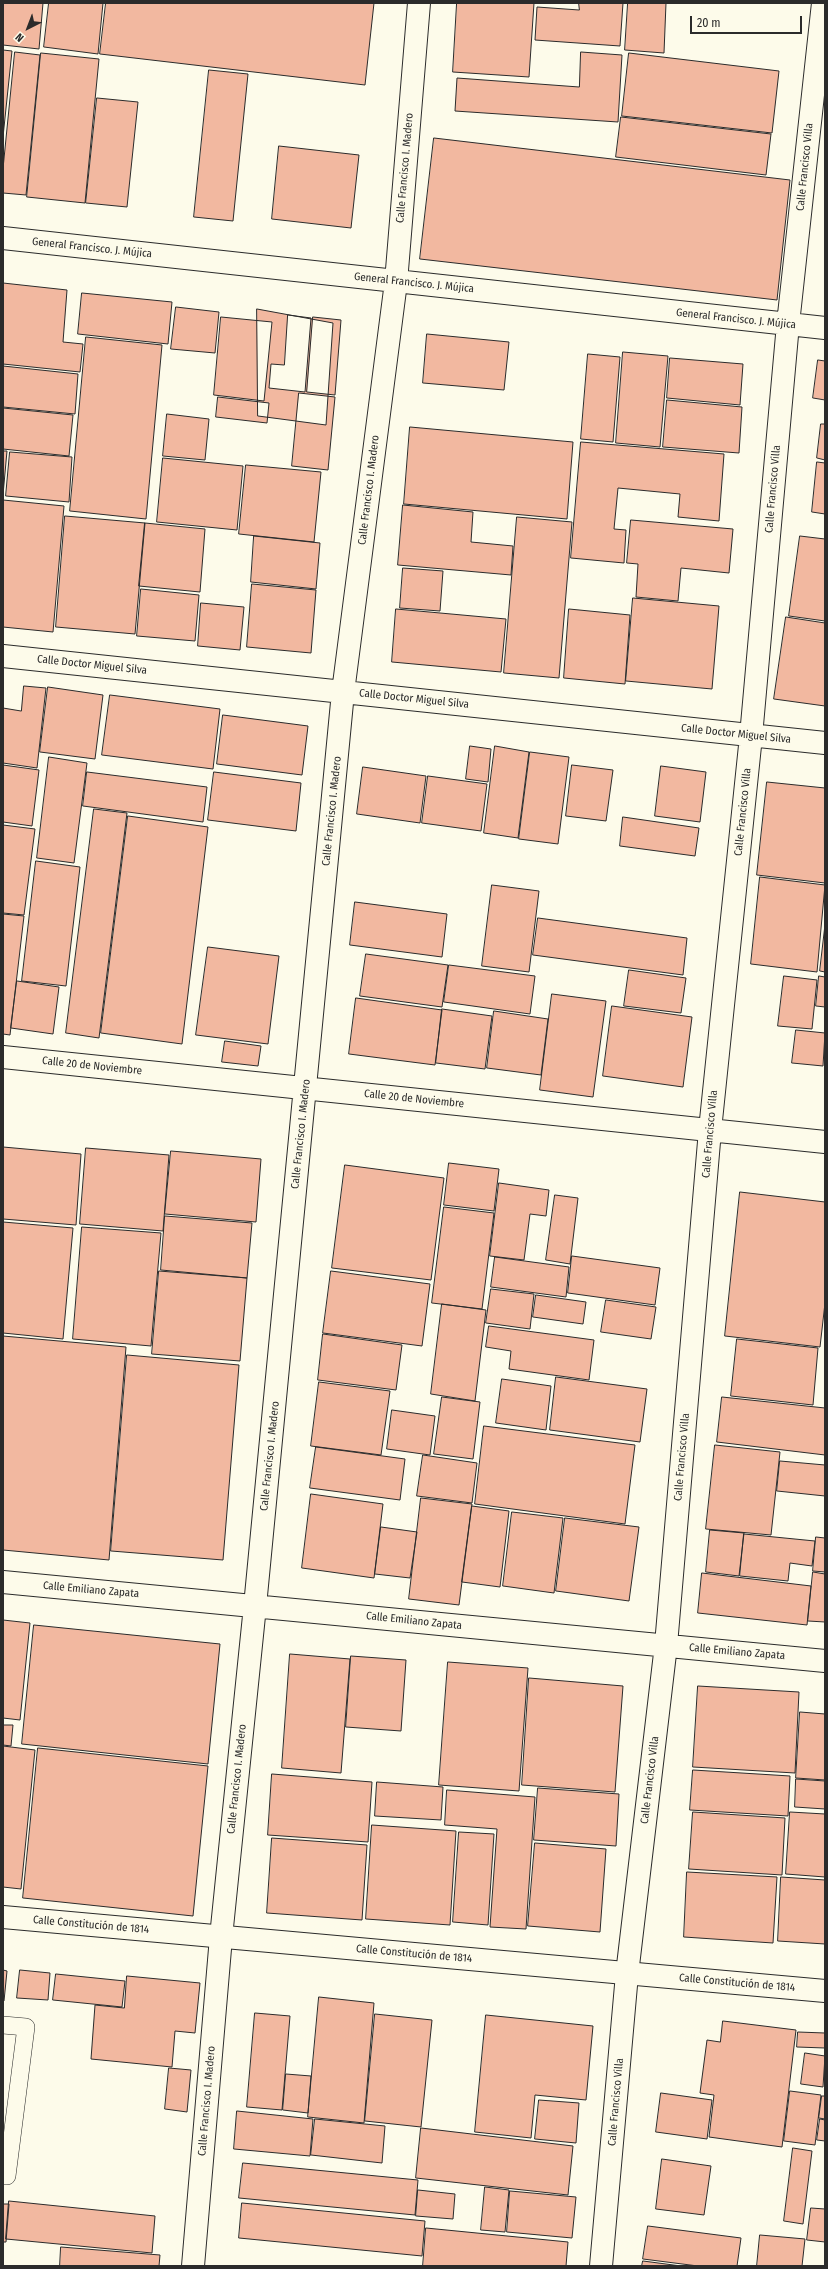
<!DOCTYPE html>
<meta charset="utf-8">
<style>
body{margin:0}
#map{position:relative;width:828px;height:2269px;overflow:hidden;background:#fdfbea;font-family:"Fira Sans Condensed",sans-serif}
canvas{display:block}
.frame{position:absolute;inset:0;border:4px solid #2b2b2b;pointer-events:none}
.north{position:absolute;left:8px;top:8px;width:40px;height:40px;-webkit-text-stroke:3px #fdfbea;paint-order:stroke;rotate:222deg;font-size:11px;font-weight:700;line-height:16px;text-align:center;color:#2b2b2b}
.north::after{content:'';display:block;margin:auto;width:14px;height:18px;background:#2b2b2b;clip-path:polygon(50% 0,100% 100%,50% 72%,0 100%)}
.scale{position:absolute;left:690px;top:16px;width:112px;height:18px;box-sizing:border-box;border:2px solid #2b2b2b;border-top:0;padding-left:5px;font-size:12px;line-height:14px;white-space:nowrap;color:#2b2b2b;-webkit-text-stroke:3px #fdfbea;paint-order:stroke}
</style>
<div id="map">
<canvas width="828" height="2269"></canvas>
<div class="frame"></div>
<div class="north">N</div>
<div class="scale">20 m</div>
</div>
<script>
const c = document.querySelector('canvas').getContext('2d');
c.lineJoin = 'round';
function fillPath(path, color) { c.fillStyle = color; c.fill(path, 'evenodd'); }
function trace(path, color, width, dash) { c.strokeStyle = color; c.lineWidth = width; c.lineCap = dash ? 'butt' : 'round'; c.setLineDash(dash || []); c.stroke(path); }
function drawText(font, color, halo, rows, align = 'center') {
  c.font = font + ' "Fira Sans Condensed",sans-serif'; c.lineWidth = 3; c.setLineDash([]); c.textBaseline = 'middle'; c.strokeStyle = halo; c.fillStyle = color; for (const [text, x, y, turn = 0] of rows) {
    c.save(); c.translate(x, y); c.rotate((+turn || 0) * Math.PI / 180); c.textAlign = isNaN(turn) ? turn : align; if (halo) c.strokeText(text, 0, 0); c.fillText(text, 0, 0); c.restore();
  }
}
const building = new Path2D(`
 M3,3H43L39,49L3,45Z
 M49,3H103L98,54L44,47Z
 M106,3H374L365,85L100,54Z
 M457,3H534L529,77L453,72Z
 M579,3H623L620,46L535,40L537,7L579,10Z
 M628,3H666L664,53L625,50Z
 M3,50L12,51L3,137Z
 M15,52L40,55L26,195L3,193V169Z
 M581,52L622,55L618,122L455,111L457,78L579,87Z
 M41,53L99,59L85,203L27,197Z
 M629,53L779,71L772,133L622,116Z
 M209,70L248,74L233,221L194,217Z
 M97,98L138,102L127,207L86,203Z
 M621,117L771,134L766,175L616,157Z
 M434,138L790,180L777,300L420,259Z
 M279,146L359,155L351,228L272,219Z
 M3,283L67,290L63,342L83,344L80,372L3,364Z
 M82,293L172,302L168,344L78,334Z
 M176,307L219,312L215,353L171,349Z
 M257,309L333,323L326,425L258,416Z
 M288,315L311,318L305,392L269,388L271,364L284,365Z
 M221,317L272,322L264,401L214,395Z
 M313,317L341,320L335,395L307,392Z
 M427,334L509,342L504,390L423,383Z
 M86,337L162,345L146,519L70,511Z
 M623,352L668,356L660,447L616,443Z
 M588,354L620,357L613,442L581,439Z
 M670,358L743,364L740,405L667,398Z
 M818,360L825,361V400L813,398Z
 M3,366L78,374L75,414L3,407Z
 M299,393L335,397L328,470L292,466Z
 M218,397L269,403L267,423L216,417Z
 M667,400L742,407L739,453L663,447Z
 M3,408L73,415L69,456L3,449Z
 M167,414L209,419L205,460L163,456Z
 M821,424H825V460L817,458Z
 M410,427L573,442L567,519L404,504Z
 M581,442L724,454L719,521L678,517L680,494L618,488L614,529L626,530L624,563L571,558Z
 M3,451H7L3,495Z
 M10,452L72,457L69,502L6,496Z
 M163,458L243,466L237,530L157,522Z
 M817,462L825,463V514L812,512Z
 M246,465L321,472L314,542L239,534Z
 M3,500L64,506L53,632L3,627Z
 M403,505L473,512L471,542L513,546L511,575L398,565Z
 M65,516L145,523L135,634L56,627Z
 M517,517L572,522L559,678L504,673Z
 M631,520L733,529L729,573L681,568L678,601L636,597L638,564L627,563Z
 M145,523L205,529L200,592L139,586Z
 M254,536L320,543L316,589L251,582Z
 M800,536L825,539V621L789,616Z
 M403,568L443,571L440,611L400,608Z
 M252,584L316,590L311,653L247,647Z
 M141,589L199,595L195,641L137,636Z
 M633,598L719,606L712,689L626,681Z
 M201,603L244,607L240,650L198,646Z
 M396,609L506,619L501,672L392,662Z
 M569,609L630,615L625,684L564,678Z
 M786,617L825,623V706L774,699Z
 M24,686L46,688L37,768L3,763V708L21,711Z
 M48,687L103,695L95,759L40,752Z
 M110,695L220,709L213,769L102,755Z
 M223,715L308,726L302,775L217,764Z
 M470,746L491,749L488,782L466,779Z
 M495,746L529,752L518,838L484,833Z
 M530,752L569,757L558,844L519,839Z
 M49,757L87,763L74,863L37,858Z
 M3,765L39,770L32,826L3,822Z
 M572,765L613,770L606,821L566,816Z
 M661,766L706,772L700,822L655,816Z
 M363,767L426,776L420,823L357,814Z
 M87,772L207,787L203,822L83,806Z
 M214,772L301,783L296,831L208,820Z
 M428,776L487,784L481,831L422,823Z
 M767,782L825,788V883L757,875Z
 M94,809L127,813L99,1038L66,1033Z
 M128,816L208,827L182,1044L101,1033Z
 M623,817L699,828L695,856L620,846Z
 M3,825L35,829L24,915L3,913Z
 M36,861L80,867L66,986L22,981Z
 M760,877L825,885L817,972L751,964Z
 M492,885L539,891L529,972L482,966Z
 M355,902L447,914L442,957L350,945Z
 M3,914L24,916L10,1035L3,1034Z
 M538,918L687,938L683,975L533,955Z
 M825,925V972L820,971Z
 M208,947L279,956L268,1044L196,1035Z
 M366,954L448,965L442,1007L360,996Z
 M449,965L535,976L530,1014L444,1002Z
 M629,970L686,978L681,1013L624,1006Z
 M784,976L817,980L812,1029L778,1026Z
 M819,976L825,977V1007L816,1006Z
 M17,981L59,987L53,1034L11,1028Z
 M552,994L606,1001L593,1097L540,1090Z
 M356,998L442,1010L435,1065L349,1054Z
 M612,1006L692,1017L683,1087L603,1076Z
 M442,1009L492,1016L485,1069L436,1063Z
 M494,1011L548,1019L541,1075L487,1068Z
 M796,1030L825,1033L823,1066L792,1063Z
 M225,1041L261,1046L258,1066L222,1062Z
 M3,1147L81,1154L76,1225L3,1219Z
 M86,1148L169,1155L163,1231L80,1224Z
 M171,1151L261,1159L256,1222L165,1214Z
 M449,1163L499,1169L494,1211L444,1205Z
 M345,1165L444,1178L431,1280L332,1268Z
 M499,1183L549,1190L546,1216L530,1214L524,1260L490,1256Z
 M740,1192L825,1202V1303L820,1347L725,1336Z
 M555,1195L578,1198L570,1264L546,1260Z
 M444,1207L494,1213L482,1309L432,1303Z
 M165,1216L252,1223L247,1278L161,1270Z
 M3,1222L73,1228L63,1339L3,1333Z
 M82,1227L161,1233L151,1346L73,1339Z
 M572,1256L660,1268L655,1305L568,1293Z
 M495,1257L569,1267L566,1297L491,1287Z
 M159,1271L247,1278L240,1361L152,1354Z
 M331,1271L430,1284L422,1346L323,1333Z
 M491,1289L534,1294L530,1329L486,1323Z
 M536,1295L586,1302L583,1324L533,1317Z
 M606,1300L656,1307L651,1339L601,1332Z
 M442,1304L486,1310L475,1401L431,1394Z
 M489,1326L594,1340L589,1380L509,1369L511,1351L486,1347Z
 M323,1334L402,1345L396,1390L318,1380Z
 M3,1336L126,1347L109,1560L3,1550Z
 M737,1339L818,1348L813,1405L731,1396Z
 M127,1355L239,1365L223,1560L111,1551Z
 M556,1377L647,1389L640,1442L550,1430Z
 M502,1379L551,1386L546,1430L496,1423Z
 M319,1382L390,1391L381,1455L311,1446Z
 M442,1397L480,1402L473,1459L434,1454Z
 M722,1397L825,1408V1455L717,1442Z
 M392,1410L435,1416L430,1455L387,1449Z
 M484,1426L635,1445L625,1524L475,1504Z
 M715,1445L780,1452L771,1535L706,1529Z
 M316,1447L405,1459L400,1500L310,1488Z
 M423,1455L477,1463L472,1503L417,1496Z
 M780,1461L825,1465V1496L777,1491Z
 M311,1494L383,1504L374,1578L302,1568Z
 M421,1498L472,1504L459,1605L409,1599Z
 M472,1506L509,1511L500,1587L462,1582Z
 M512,1512L563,1518L554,1593L503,1586Z
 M565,1518L639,1527L629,1601L556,1591Z
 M381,1527L417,1532L410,1578L375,1574Z
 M710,1530L744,1533L739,1576L706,1572Z
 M744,1534L815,1541L812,1566L790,1563L788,1581L740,1576Z
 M816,1537L825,1538V1572L813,1571Z
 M813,1572L825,1574V1622L808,1621Z
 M702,1573L811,1586L807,1625L698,1613Z
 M3,1620L30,1623L20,1720L3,1718Z
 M34,1625L220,1644L208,1764L22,1744Z
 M290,1654L350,1659L341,1773L282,1768Z
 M351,1656L406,1660L401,1731L346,1727Z
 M448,1662L528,1668L519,1791L439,1785Z
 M529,1678L623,1686L615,1792L522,1785Z
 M698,1686L799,1692L795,1773L693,1767Z
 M800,1712L825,1714V1780L796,1778Z
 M3,1725H13L11,1746L3,1745Z
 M3,1746L35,1750L21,1889L3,1887Z
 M38,1748L208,1766L193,1916L23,1898Z
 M693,1770L790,1776L788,1816L690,1810Z
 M272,1774L372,1782L368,1842L268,1835Z
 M796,1779L825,1781V1809L795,1807Z
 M377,1782L443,1787L441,1820L375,1816Z
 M538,1788L619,1794L616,1846L534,1840Z
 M447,1790L535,1797L526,1929L490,1927L497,1829L445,1825Z
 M693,1812L785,1818L782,1875L689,1869Z
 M790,1812L825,1814V1877L786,1874Z
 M372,1825L456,1831L450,1925L366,1919Z
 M459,1832L494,1834L488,1925L453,1922Z
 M272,1838L367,1845L362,1920L267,1913Z
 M535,1843L606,1849L600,1932L528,1926Z
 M687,1872L777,1877L773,1943L684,1937Z
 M781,1877L825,1880V1944L778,1941Z
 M3,1970L7,1971L4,2001L3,2000Z
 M20,1970L50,1973L48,2000L17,1998Z
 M56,1974L125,1981L122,2007L53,2000Z
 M127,1976L200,1983L195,2033L175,2031L172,2067L91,2059L95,2005L124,2008Z
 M319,1997L374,2003L364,2123L308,2117Z
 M255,2013L290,2016L282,2110L247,2107Z
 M375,2014L432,2020L421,2127L365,2121Z
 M486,2015L593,2026L586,2100L535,2095L531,2138L475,2132Z
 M723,2021L796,2030L782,2147L709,2137L714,2095L700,2093L707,2040L720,2042Z
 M798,2032L825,2033V2048L797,2047Z
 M805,2053L825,2056L823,2087L801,2084Z
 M169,2068L191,2070L187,2112L165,2109Z
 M286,2074L311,2076L308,2113L283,2110Z
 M790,2091L821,2095L815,2145L784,2141Z
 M661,2093L712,2100L707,2139L656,2132Z
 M822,2096H825V2119L819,2118Z
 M539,2100L579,2103L576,2143L535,2139Z
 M237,2111L313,2119L310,2156L234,2149Z
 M315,2119L385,2126L382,2163L311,2155Z
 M820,2119L825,2120V2141L817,2140Z
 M421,2128L573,2146L568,2195L416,2178Z
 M793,2148L812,2151L803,2224L784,2221Z
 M662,2159L711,2166L704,2215L656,2209Z
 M243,2163L418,2180L415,2215L239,2198Z
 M485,2187L509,2190L505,2232L481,2230Z
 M418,2190L455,2194L453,2219L416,2216Z
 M510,2191L576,2197L572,2238L507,2232Z
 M9,2201L155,2216L152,2253L6,2239Z
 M242,2203L425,2221L422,2256L239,2238Z
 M3,2204H9L6,2242H3Z
 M811,2208L825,2209V2242L807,2240Z
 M648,2226L741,2238L737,2266H698L643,2259Z
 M426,2228L568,2242L566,2266H423Z
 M760,2235L805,2239L802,2266H757Z
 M61,2247L160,2255L159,2266H60Z
 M643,2261L681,2266H642Z`);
fillPath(building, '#f2b8a0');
trace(building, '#2b2b2b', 1);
const service = new Path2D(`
 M3,2025L26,2027L7,2176H3`);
const minor = new Path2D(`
 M3,238L825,328
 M3,656L825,743
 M3,1057L825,1142
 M3,1582L825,1661
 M193,2266L221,1937L255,1606L343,692L396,282L419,3
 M601,2266L627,1974L666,1645L710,1130L751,736L788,324L823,3`);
const tertiary = new Path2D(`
 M3,1917L825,1991`);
trace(service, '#2b2b2b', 18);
trace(minor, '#2b2b2b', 24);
trace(tertiary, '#2b2b2b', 24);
trace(service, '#fdfbea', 17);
trace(minor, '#fdfbea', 22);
trace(tertiary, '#fdfbea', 22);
drawText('11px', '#2b2b2b', '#fdfbea', [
 ["Calle Francisco Villa",805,167,-84],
 ["Calle Francisco I. Madero",405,168,-85],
 ["General Francisco. J. Mújica",92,248,6],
 ["General Francisco. J. Mújica",414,283,6],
 ["General Francisco. J. Mújica",736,319,6],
 ["Calle Francisco Villa",773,489,-85],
 ["Calle Francisco I. Madero",369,490,-83],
 ["Calle Doctor Miguel Silva",92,665,6],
 ["Calle Doctor Miguel Silva",414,699,6],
 ["Calle Doctor Miguel Silva",736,734,6],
 ["Calle Francisco I. Madero",332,811,-84],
 ["Calle Francisco Villa",743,812,-84],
 ["Calle 20 de Noviembre",92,1066,6],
 ["Calle 20 de Noviembre",414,1099,6],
 ["Calle Francisco I. Madero",301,1134,-84],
 ["Calle Francisco Villa",710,1134,-85],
 ["Calle Francisco I. Madero",270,1456,-84],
 ["Calle Francisco Villa",682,1457,-85],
 ["Calle Emiliano Zapata",91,1590,5],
 ["Calle Emiliano Zapata",414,1621,6],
 ["Calle Emiliano Zapata",737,1652,5],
 ["Calle Francisco I. Madero",237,1779,-84],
 ["Calle Francisco Villa",650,1780,-83],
 ["Calle Constitución de 1814",91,1925,5],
 ["Calle Constitución de 1814",414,1954,5],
 ["Calle Constitución de 1814",737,1983,5],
 ["Calle Francisco I. Madero",207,2101,-85],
 ["Calle Francisco Villa",616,2102,-85]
]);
</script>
